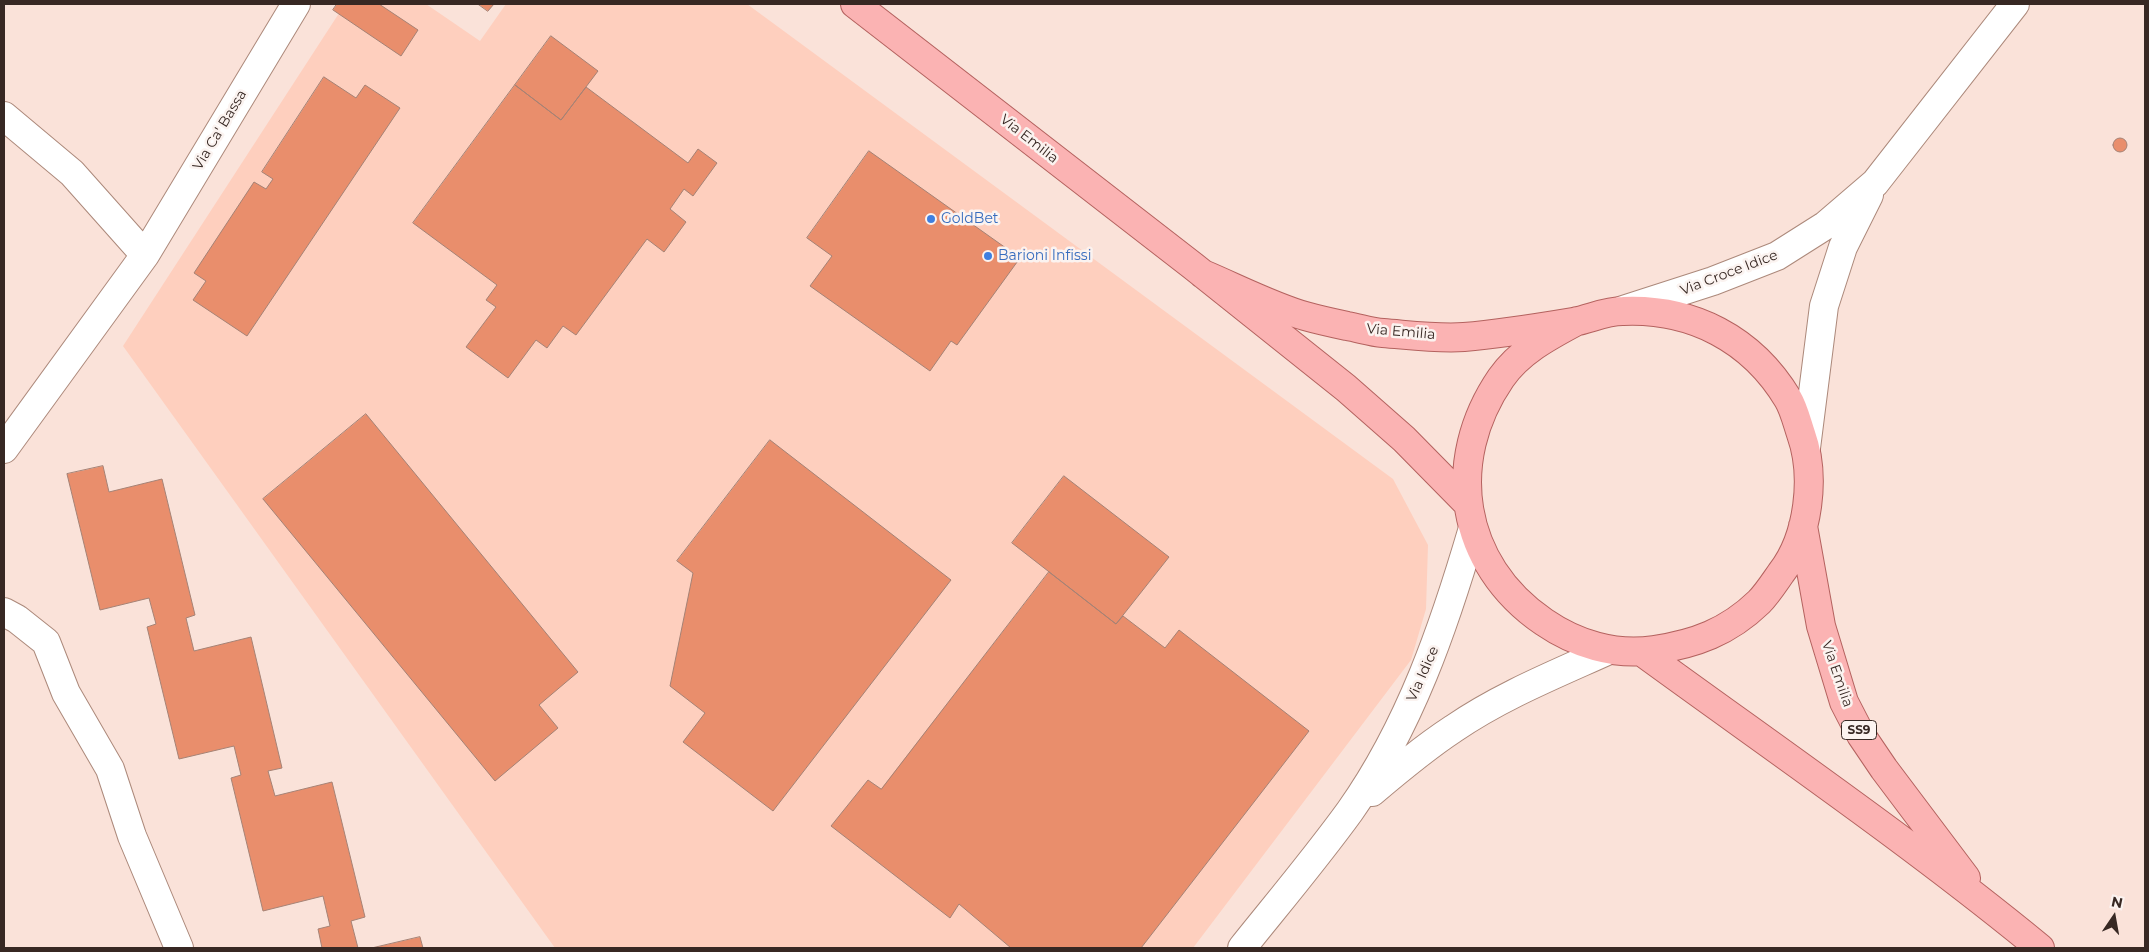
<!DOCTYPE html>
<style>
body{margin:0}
#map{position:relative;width:2149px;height:952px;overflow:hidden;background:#fae2d9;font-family:Montserrat,sans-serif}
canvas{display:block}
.frame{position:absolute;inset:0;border:5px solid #372823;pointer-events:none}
.north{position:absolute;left:2089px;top:892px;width:50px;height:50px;-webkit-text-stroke:4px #fbf3f0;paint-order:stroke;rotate:12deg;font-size:14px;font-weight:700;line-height:20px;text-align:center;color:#372823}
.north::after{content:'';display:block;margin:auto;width:18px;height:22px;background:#372823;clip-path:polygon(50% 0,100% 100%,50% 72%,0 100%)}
</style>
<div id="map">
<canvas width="2149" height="952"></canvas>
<div class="frame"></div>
<div class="north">N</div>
</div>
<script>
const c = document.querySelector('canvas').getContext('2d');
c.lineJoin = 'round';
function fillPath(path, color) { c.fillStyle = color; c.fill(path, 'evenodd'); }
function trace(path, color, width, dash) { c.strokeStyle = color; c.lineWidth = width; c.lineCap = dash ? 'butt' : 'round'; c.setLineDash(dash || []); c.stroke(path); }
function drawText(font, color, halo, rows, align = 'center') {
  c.font = font + ' Montserrat,sans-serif'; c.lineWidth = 5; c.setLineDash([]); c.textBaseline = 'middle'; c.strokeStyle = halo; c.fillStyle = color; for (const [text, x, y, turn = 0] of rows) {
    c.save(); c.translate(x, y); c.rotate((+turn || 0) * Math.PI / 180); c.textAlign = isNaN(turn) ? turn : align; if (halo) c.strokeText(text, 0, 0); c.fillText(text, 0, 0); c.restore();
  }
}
fillPath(new Path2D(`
 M345,4H426L480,41L506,4H747L1393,479L1428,545L1426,609L1411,660L1193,948H555L123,346Z`), '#fecfbe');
const building = new Path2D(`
 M337,4H379L418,30L401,56L333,10Z
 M478,4H494L488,11Z
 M551,36L598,71L561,120L515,85Z
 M324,77L356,98L365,85L400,108L247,336L193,300L206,281L194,273L254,182L266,189L273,179L262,172Z
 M515,85L561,120L586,87L688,163L698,149L717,163L693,196L684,189L670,209L686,222L664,252L647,239L576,335L563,326L547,348L536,340L508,378L466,347L496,307L486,300L497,285L413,223Z
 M2113 145a7 7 0 1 1 14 0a7 7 0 1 1-14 0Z
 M869,151L1020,258L957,345L951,341L930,371L810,286L832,256L807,238Z
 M366,414L578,672L539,705L558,728L495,781L263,499Z
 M770,440L951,580L773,811L683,742L705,713L670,686L693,573L677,561Z
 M103,466L109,492L162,479L195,615L186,618L194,651L251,637L282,768L268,771L275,796L332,782L365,917L351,921L358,948H322L318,929L330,926L323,896L263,911L231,778L241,775L234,746L179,759L147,627L156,624L149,598L100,610L67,474Z
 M1064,476L1169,557L1116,624L1012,543Z
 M1049,572L1116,624L1123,616L1165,648L1179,630L1309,731L1141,948H1011L959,904L950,918L831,826L868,780L881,789Z
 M420,937L423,948H372Z`);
fillPath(building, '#e98e6c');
trace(building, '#a58275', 1);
const street = new Path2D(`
 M4,116L72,173L145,255
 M4,449L145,255L296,4
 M4,612L17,619L46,642L66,693L110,769L132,836L179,948`);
const secondary = new Path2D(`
 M1623,310L1713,281L1777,256L1826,225L1875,183L2015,4
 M1806,448L1824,306L1843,247L1869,195
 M1372,792C1398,770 1424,748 1453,729C1501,696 1556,674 1609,650
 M1242,948C1278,903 1316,858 1350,811C1410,726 1444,627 1473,528`);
const primary = new Path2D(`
 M855,4L1193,266L1346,388L1404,439L1468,504
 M1203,274C1234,287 1273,307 1305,316C1319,320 1333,323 1347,326C1359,328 1371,332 1383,333C1409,335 1438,339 1464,337C1500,334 1537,328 1573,322C1590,319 1605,311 1623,311C1692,308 1752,339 1788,399C1794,409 1797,422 1801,434C1816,476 1809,537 1781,573C1774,583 1767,594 1759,602C1728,632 1695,644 1654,650C1615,656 1576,644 1544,622C1459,564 1444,461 1501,378C1520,351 1549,336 1577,321
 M1803,526L1821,626L1844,702L1861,735L1884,769L1966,878
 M1642,652C1775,749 1912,843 2040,948`);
trace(street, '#ac897b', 30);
trace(secondary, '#ac897b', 30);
trace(primary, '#b4625f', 30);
trace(street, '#fff', 28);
trace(secondary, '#fff', 28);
trace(primary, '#fbb3b3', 28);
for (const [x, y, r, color] of [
 [931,219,5,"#3f7fe0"],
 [988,256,5,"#3f7fe0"]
]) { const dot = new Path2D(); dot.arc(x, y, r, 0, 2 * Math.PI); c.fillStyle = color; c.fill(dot); trace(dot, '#fbf3f0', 2); }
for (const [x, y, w] of [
 [1859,730,35]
]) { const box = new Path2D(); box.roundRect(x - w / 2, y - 9.5, w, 19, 4); c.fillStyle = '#fbf3f0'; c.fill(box); trace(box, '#372823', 1); }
drawText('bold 12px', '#372823', null, [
 ["SS9",1859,730]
]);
drawText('14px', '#372823', '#fbf3f0', [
 ["Via Ca' Bassa",220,130,-59],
 ["Via Emilia",1029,139,38],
 ["Via Croce Idice",1729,273,-21],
 ["Via Emilia",1401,332,5],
 ["Via Idice",1423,674,-66],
 ["Via Emilia",1837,674,71]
]);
drawText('14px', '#366cbe', '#fbf3f0', [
 ["GoldBet",941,219],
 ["Barioni Infissi",998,256]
], 'left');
</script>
